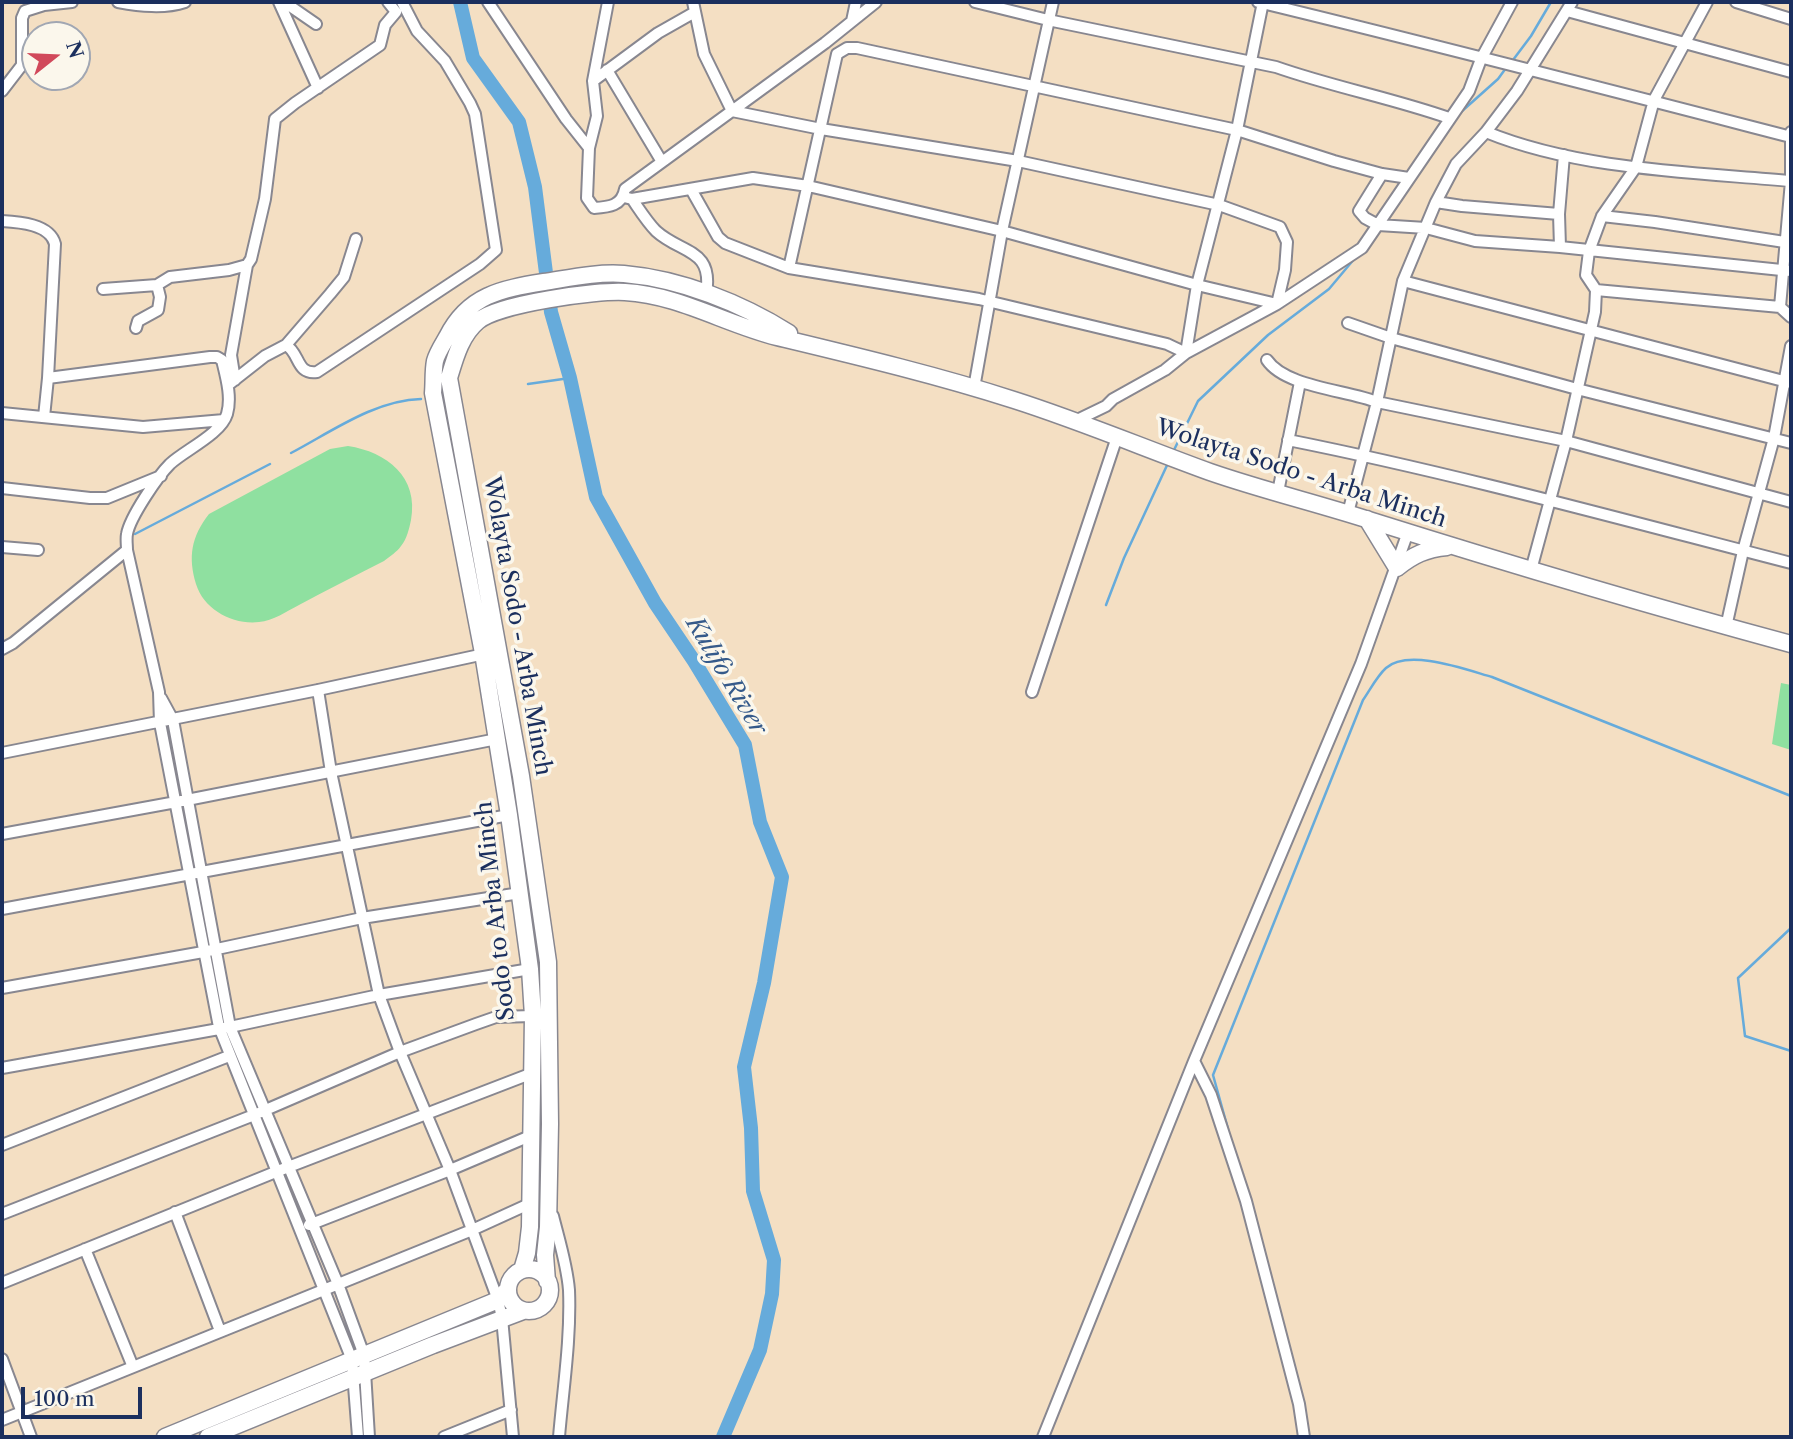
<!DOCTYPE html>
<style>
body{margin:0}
#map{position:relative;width:1793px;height:1439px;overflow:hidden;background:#f4dfc3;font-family:"Libre Caslon Text",serif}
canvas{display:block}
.frame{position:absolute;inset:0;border:4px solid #1b2f5e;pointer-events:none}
.north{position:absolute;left:21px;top:21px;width:70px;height:70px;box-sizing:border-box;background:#fbf7ec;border:2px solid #a1a7b3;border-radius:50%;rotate:72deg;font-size:19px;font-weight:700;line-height:28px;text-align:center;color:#1b2f5e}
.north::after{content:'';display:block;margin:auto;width:24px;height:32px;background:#d1495b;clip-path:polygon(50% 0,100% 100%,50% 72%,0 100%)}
.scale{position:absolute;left:21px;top:1387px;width:121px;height:32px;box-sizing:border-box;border:4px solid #1b2f5e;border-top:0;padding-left:9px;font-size:21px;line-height:24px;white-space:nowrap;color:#1b2f5e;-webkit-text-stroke:5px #fbf7ec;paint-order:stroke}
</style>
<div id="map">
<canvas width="1793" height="1439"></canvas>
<div class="frame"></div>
<div class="north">N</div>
<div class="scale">100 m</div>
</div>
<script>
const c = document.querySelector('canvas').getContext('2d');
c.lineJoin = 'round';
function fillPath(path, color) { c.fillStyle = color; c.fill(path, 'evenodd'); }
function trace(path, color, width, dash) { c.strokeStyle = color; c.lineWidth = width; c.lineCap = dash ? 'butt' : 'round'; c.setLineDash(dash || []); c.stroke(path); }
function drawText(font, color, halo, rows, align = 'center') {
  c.font = font + ' "Libre Caslon Text",serif'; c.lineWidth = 7; c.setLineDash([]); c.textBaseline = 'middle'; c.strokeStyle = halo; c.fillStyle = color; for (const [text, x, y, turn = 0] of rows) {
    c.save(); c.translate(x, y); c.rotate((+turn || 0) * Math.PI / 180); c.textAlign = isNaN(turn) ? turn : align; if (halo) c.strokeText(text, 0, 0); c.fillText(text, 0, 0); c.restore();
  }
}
fillPath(new Path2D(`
 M348,446C387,452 419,477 411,520C409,529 407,539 401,546C397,552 390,556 384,561C356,575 327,590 299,605C287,611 273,621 259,622C233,625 204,610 196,584C188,557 191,537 209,514L330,449Z
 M1781,683L1791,685V750L1772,744Z`), '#8fe0a0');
trace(new Path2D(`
 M1513,60L1531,36L1551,2
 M1461,112L1498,79L1506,68
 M528,384L570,378
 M1173,452L1198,401L1268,335L1329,289L1355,258
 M291,453C331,432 375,400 421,399
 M135,534L270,464
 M1106,605L1124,558L1169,461
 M1791,928L1738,978L1745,1036L1791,1051
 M1228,1129L1213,1075L1363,700C1370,690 1377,676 1386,668C1408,648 1467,670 1492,677L1791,796`), '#66abdb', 2.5);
trace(new Path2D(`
 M460,2L473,58L519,122L535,187L551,312L570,378L596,497L655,603L694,661L745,745L760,822L782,877L764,983L744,1067L751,1128L753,1191L774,1260L772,1294L760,1350L723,1437`), '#66abdb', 14);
const minor = new Path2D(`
 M118,2C140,6 164,9 185,2
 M279,2L318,88
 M284,2L316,24
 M488,2L566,119L589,148
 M608,2L593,81L597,116L589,148L587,198L594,208C609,207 622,206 625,189L825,43L876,2
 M693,2L704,54L732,111L821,129L1018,161L1219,205L1280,227L1287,242L1285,270L1277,304
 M975,2L1048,20L1276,67C1333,87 1392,98 1449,118
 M1258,2C1436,45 1613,91 1791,137
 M1736,2L1791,19
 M1567,11L1791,72
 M852,21L856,2
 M837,54L847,48H857L1237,130L1334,161L1382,174L1409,178
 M607,70L662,162
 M593,81L658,33L695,12
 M2,91L22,65V18L25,11L44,5L72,2
 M1486,132L1517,91L1572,2
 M1382,174L1359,211L1365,218L1378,225L1426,228L1475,241L1560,247L1791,271
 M692,191L718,237L725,243L789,268L979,299L1167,344L1186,353
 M624,197L632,199L753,178L808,186L1002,231L1197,285L1277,304
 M632,199C639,209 647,222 656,231C681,254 714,248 706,294
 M1559,214L1462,206L1436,202L1456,164L1486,132C1579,170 1692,172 1791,181
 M1602,216L1655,222L1791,243
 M2,221C19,222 50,224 55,244L48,378L44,417
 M1560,247L1559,214L1564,155
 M789,268L837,54
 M1403,281L1791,383
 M103,289L157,285L170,277L229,270L247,265L251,259L265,199L275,119L295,103L380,45L385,25L396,12L388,2
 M1596,290L1780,307L1791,317
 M1780,307L1791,181V132
 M1348,323L1391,338L1577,389L1791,443
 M136,328L138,321L158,310L160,297L157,285
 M286,345C300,353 296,375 317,372L480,264L496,250L475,114L470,103L445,61L417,31L402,2
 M1186,353L1197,285L1237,130L1263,2
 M1267,360C1285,387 1347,390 1377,402L1566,441L1791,502
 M48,378L210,357H217L222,360C226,377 232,397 227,414C221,434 185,450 170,464C158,476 130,517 127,534C126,539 127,545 127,550L159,692L160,723L219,1027L352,1360L358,1437
 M235,380L231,355L247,265
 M228,385L265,356L286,345L330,294L344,277L356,239
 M974,388L1002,231L1053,2
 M2,413L143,427L224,420
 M1075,421L1106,406L1113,399L1165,370L1186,353L1277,304L1362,248L1469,91L1481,59L1512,2
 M1288,440C1458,474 1624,520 1791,563
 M2,488L90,498H107L161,476
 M1278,492L1300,382
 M1348,513L1377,402L1403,281L1436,202
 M2,547L38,550
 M1531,570L1566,441L1595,312L1596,290L1586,275L1589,251L1602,216L1636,167L1654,100L1707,2
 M1726,627L1743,551L1774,438L1791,346
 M2,649L13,643L127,550
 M318,690L331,772L379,995L400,1052L450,1170L498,1300L502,1318L513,1437
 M1032,692L1117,437
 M161,698L173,720L230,1027L338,1284L364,1355L369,1437
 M2,753L318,690L489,653
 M2,834L187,800L497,739
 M2,909L509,815
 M2,988L203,952L362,918L520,893
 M1194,1061L1211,1095L1246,1201L1299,1404L1304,1437
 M2,1068L230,1027L379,995L530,969
 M2,1145L229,1056
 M175,1212L220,1331
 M2,1214L254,1115L400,1052L476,1024L496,1017L533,1016
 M553,1216C559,1240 567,1265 569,1290C571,1339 563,1389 559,1437
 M309,1225L450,1170L530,1136
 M85,1249L133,1367
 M2,1283L278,1171L530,1074
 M2,1359L31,1437
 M2,1420L472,1230L529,1204
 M444,1437L511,1410
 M1043,1437L1194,1061L1361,664L1408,532`);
const highway = new Path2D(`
 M1367,519L1397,568C1413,555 1426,549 1447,547
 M508 1290a21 21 0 1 1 42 0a21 21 0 1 1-42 0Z
 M522,1270L527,1253L530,1227L533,1016L530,969L509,815L483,653L433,393C434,383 433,371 435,361C437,353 443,344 447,337C468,295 501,289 544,282C570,278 597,272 624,274C681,279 741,303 789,333
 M547,1281L545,1255L548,1227L550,1124L548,962L521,776L449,378C455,358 461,335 478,321C498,304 597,290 625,292C679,295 725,324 777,337C856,356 936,375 1014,400C1080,421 1144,448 1210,472C1262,490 1316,503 1369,520C1509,564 1650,606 1791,644
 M165,1437L498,1300L508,1289
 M208,1437L433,1345L523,1311`);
trace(minor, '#888790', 14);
trace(highway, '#888790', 19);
trace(minor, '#fff', 10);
trace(highway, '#fff', 16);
drawText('23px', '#1b2f5e', '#fbf7ec', [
 ["Wolayta Sodo - Arba Minch",1301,474,18],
 ["Wolayta Sodo - Arba Minch",517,626,80],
 ["Sodo to Arba Minch",496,911,-96]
]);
drawText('italic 24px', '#355a8a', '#fbf7ec', [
 ["Kulifo River",726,676,59]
]);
</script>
